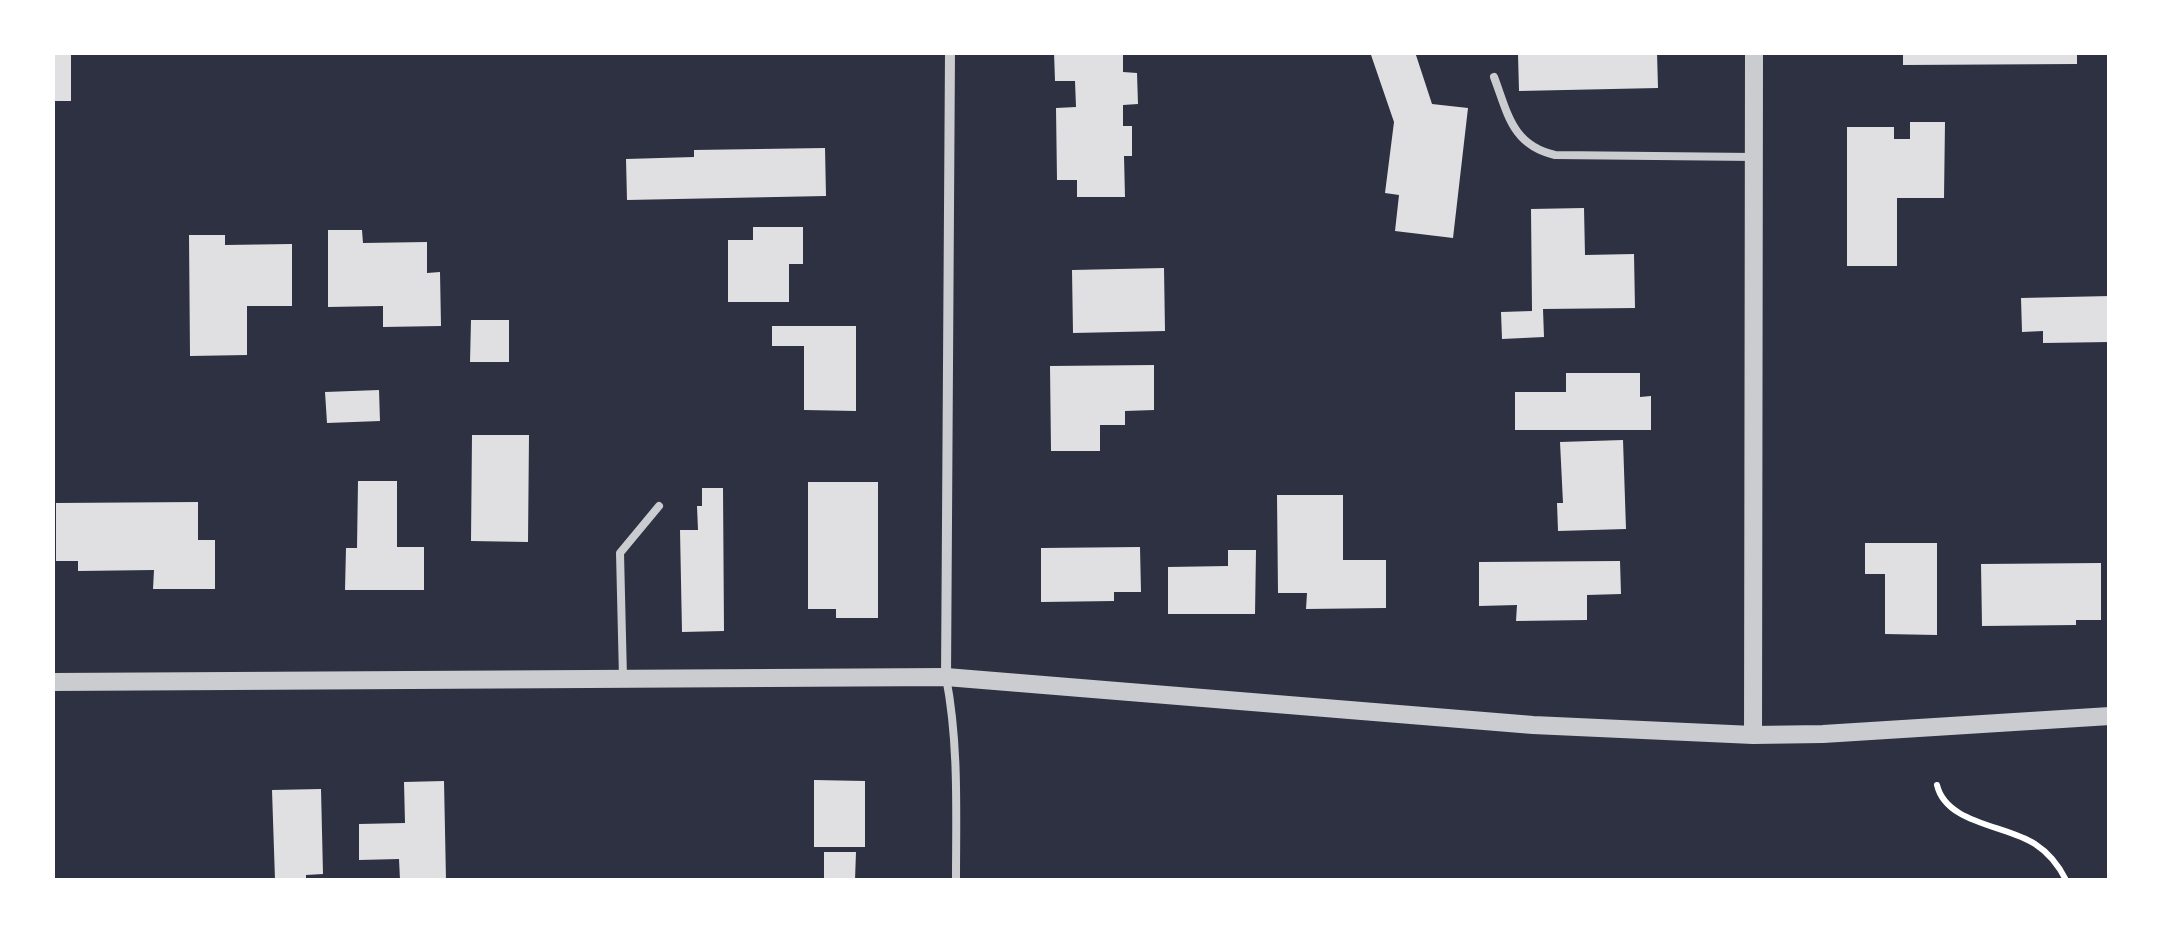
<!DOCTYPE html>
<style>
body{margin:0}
#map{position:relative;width:2162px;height:933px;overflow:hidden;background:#2d3142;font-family:"Zilla Slab",serif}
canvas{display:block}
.frame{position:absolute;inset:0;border:55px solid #fff;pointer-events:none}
</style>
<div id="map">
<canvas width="2162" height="933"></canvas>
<div class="frame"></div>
</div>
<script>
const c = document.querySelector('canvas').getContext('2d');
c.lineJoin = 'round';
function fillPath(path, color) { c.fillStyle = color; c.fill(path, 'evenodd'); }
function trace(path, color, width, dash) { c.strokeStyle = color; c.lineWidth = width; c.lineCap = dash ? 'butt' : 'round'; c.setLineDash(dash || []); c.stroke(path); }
fillPath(new Path2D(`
 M52,52H71V101H52Z
 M1054,52H1123V72L1137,73L1138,104L1123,105V126H1132V156H1124L1125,197H1077V180H1057L1056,108L1076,107L1075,81H1055Z
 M1370,52H1415L1432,104L1468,108L1453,238L1395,231L1399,195L1385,193L1394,122Z
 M1567,52H1657L1658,88L1519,91L1518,54Z
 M1903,52H2077V64L1903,65Z
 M1910,122H1945L1944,198H1897V266H1847V127H1894V139H1910Z
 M825,148L826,196L627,200L626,159L694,157V150Z
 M1584,208L1585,255L1634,254L1635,308L1543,309L1544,337L1502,339L1501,312L1532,311L1531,209Z
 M753,227H803V264H789V302H728V240H753Z
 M328,230H362L363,243L427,242V273L440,272L441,326L383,327V306L328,307Z
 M189,235H225V245L292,244V306H247V355L190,356Z
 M1164,268L1165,331L1073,333L1072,270Z
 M2110,296V342L2043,343V331L2022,332L2021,298Z
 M471,320H509V362H470Z
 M772,326H856V411L804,410V346H772Z
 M1154,365V410L1125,411V425H1100V451H1051L1050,366Z
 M1566,373H1640V397L1651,396V430H1515V392H1566Z
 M379,390L380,421L327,423L325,392Z
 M472,435H529L528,542L471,541Z
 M1623,440L1626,529L1558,531L1557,503H1563L1560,442Z
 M358,481H397V547H424V590H345L346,548H357Z
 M808,482H878V618H836V609H808Z
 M702,488H723L724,631L682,632L680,530H698L697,506H702Z
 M1277,495H1343V560H1386V608L1306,609L1307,593H1278Z
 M198,502V540H215V589H153L154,570L78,571V561H56V503Z
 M1865,543H1937V635L1885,634V574H1865Z
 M1140,547L1141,592H1114V601L1041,602V548Z
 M1228,550H1256L1255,614H1168V567L1228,566Z
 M1620,561L1621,594L1587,595V620L1516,621L1517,605L1479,606V562Z
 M2101,563V620H2076V625L1982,626L1981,564Z
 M814,780L865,781V847H814Z
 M444,781L446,880H400L399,859L359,860V824L405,823L404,782Z
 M321,789L323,874L306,875V880H275L272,790Z
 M824,852H856L855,880H824Z`), '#e0e0e3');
trace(new Path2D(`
 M1937,785C1946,824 2006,825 2035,844C2049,853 2059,866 2066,880`), '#fff', 6);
trace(new Path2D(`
 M1494,77C1508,114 1512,145 1555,155L1754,157
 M946,677C959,744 956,813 956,880
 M623,678L620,553L659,506`), '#caccd0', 8);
trace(new Path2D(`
 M946,677L950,52`), '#caccd0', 10);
trace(new Path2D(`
 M52,682L946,677L1533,725L1753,735L1823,734L2110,716
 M1753,735L1754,52`), '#caccd0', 18);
</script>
